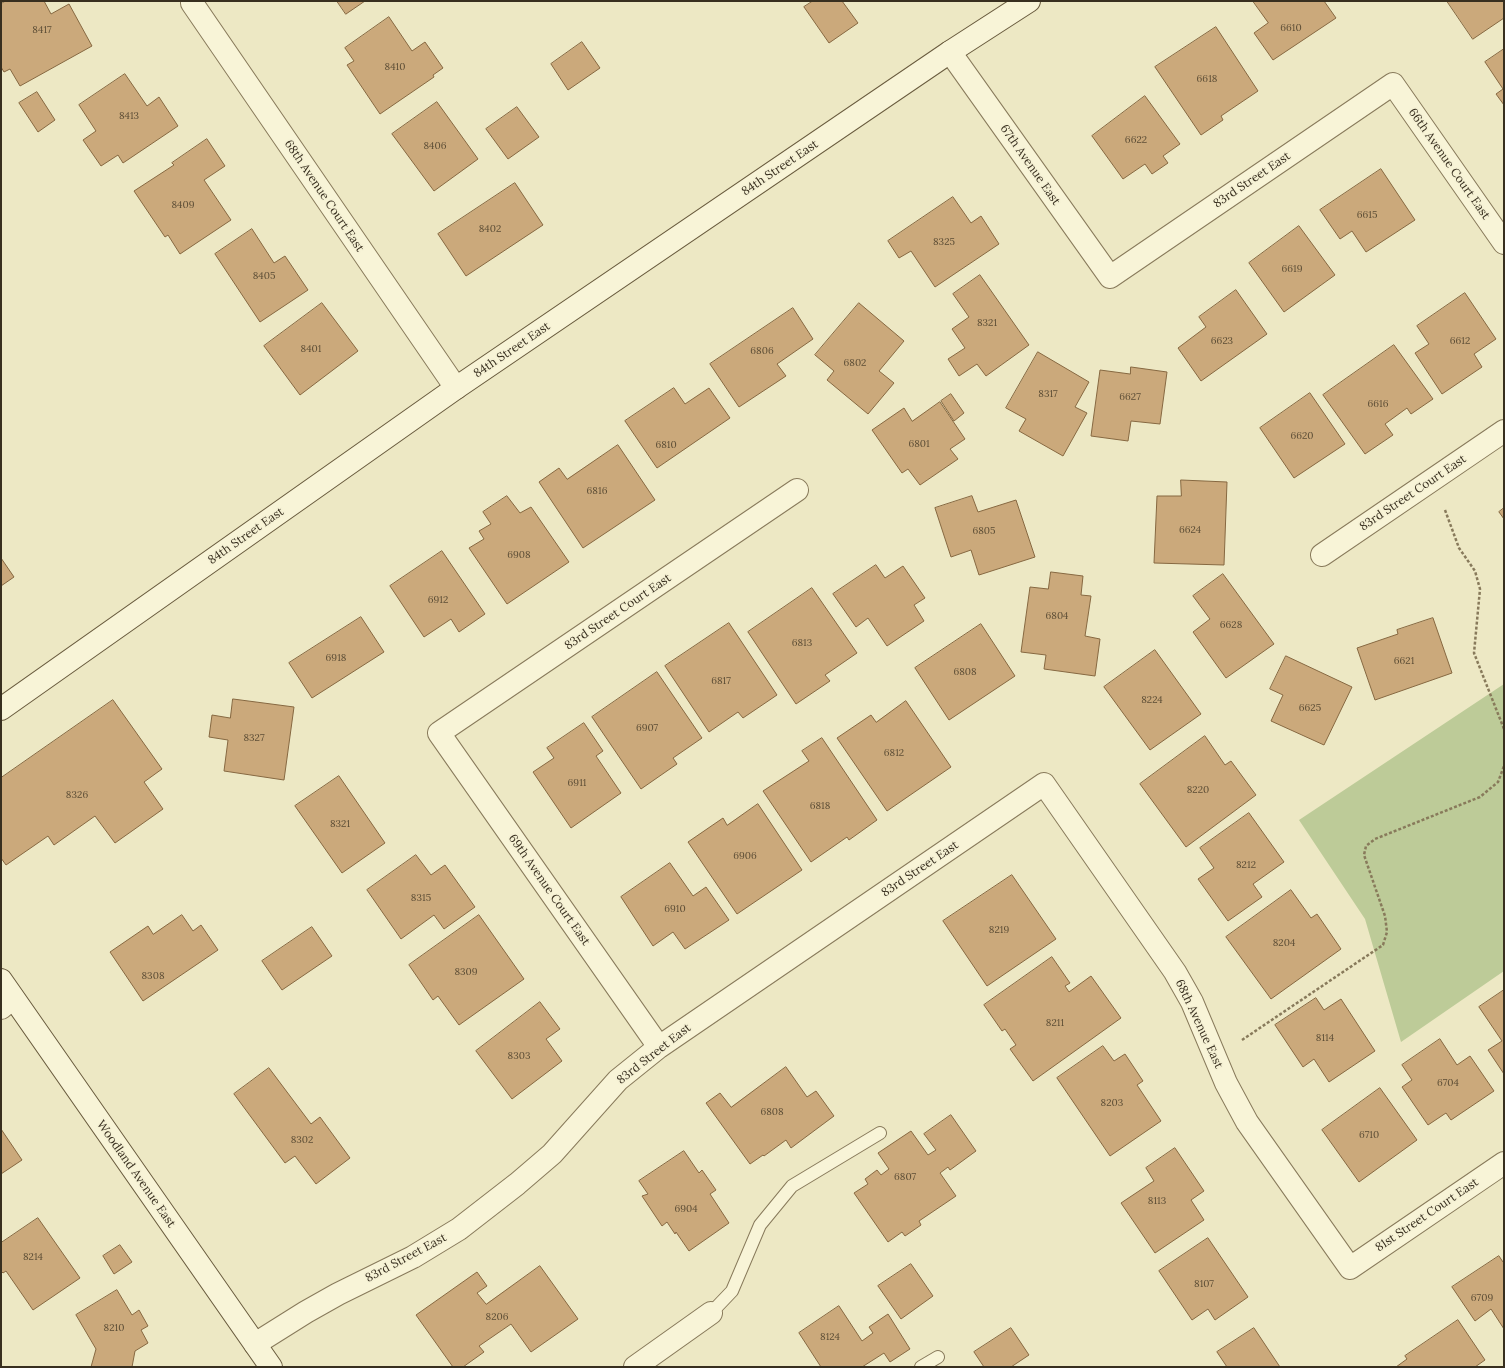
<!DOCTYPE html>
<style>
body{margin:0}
#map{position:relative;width:1505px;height:1368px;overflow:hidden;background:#ede8c4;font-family:Lora,serif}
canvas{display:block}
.frame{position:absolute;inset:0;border:2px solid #382f1f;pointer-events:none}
</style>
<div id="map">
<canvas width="1505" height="1368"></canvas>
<div class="frame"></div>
</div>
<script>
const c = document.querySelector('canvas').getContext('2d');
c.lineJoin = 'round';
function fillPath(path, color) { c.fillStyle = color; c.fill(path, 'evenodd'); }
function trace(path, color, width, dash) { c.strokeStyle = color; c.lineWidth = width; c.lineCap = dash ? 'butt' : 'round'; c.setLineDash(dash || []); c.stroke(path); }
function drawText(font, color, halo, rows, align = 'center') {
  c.font = font + ' Lora,serif'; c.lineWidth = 3; c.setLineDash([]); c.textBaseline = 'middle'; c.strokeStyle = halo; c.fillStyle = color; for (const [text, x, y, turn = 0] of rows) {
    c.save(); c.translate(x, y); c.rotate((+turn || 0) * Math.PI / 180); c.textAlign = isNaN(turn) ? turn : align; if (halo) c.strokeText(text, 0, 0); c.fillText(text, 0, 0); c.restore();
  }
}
fillPath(new Path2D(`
 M1504,684V971L1401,1042L1365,919L1299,820Z`), '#bdcb98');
const building = new Path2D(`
 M6,1H44L51,14L69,4L92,46L20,86L10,69L4,72L1,67V4Z
 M337,1H365L346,14Z
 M813,1H842L858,23L829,43L804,7Z
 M1253,1H1324L1336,18L1273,60L1254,33L1268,23Z
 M1447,1H1504V18L1473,39Z
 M389,17L412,51L425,42L443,68L433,75L434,77L380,114L347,65L354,61L345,48Z
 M1216,27L1258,91L1221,116L1223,120L1201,135L1155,67Z
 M582,42L600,68L568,90L551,64Z
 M1504,49V105L1496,94L1503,89L1485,62Z
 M125,74L147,106L159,97L178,126L123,163L118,155L101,166L83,140L96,131L79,105Z
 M37,92L55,120L38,132L19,103Z
 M1145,96L1180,144L1163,156L1168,163L1152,174L1145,164L1123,179L1092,136Z
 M437,102L478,159L434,191L392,134Z
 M517,107L539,137L508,159L486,129Z
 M207,139L225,166L204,180L231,220L180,254L168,235L165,237L134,191L174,165L172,163Z
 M1381,169L1415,220L1366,252L1352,231L1340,239L1320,210Z
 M515,183L543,225L466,276L438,234Z
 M953,197L971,223L981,216L999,244L935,287L911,251L899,258L888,241Z
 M1299,226L1335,275L1284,312L1249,263Z
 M252,229L274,263L285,256L308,290L260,322L215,254Z
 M980,275L1029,345L986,376L977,364L959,376L948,359L965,348L952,329L969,317L953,294Z
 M1236,290L1267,334L1201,381L1178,348L1206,327L1199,317Z
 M1465,293L1496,339L1474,354L1482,367L1442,394L1415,353L1429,344L1417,326Z
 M322,303L358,351L300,395L264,346Z
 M859,303L904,341L879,371L894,383L868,414L827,380L834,371L815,355Z
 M793,308L813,339L777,364L786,376L739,407L710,364Z
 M1394,345L1433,399L1411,414L1407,408L1385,424L1393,435L1365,454L1323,395Z
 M1038,352L1089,382L1075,407L1087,413L1063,456L1019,431L1026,419L1006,408Z
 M1131,367L1167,372L1160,424L1131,421L1128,441L1091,436L1100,370L1130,374Z
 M674,388L685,404L709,388L730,418L657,468L625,421Z
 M1310,393L1345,444L1294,478L1260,428Z
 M951,394L964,413L954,421L941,401Z
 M940,402L965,439L950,449L958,459L920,485L908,469L902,473L872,430L904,408L912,421Z
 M618,445L655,500L583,548L539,482L559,468L567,479Z
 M1181,480L1227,482L1224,565L1154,563L1157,496H1181Z
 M507,496L520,513L531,507L569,562L507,604L469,548L484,539L479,531L491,524L483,512Z
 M972,496L978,512L1016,500L1035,557L979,575L971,550L951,557L935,508Z
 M1504,508V519L1499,512Z
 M442,551L485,614L459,632L451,619L424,637L390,586Z
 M1,558L14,577L1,586Z
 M876,565L885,578L903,566L925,598L914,605L924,621L887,646L868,618L856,627L833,594Z
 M1051,572L1083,576L1081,595L1091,596L1085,636L1100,639L1095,676L1044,669L1046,655L1021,652L1030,587L1048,589Z
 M1223,574L1274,644L1226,678L1193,632L1210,619L1193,596Z
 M812,588L857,653L825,675L830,681L796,704L748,632Z
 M361,617L384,652L312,698L289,663Z
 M1433,618L1452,673L1375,700L1357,648L1398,634L1397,630Z
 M729,623L777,695L743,718L738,712L709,732L665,666Z
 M981,624L1015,676L949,720L915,668Z
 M1155,650L1201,714L1150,750L1104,687Z
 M1286,656L1352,687L1324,745L1271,721L1283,695L1270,689Z
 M657,672L702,738L673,758L677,764L641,789L592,717Z
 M233,699L294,707L284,780L224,771L228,740L209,737L212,715L230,718Z
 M113,700L162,769L144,782L163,809L115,843L95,816L54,845L48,836L6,865L1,858V778Z
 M906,701L951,767L887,811L837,738L871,715L876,722Z
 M584,723L603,751L596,756L621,793L571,828L533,772L554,758L547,748Z
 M1205,736L1225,765L1231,761L1256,795L1186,847L1140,784Z
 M822,738L877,820L849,840L847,837L811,862L763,791L809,761L802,751Z
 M339,776L385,843L342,873L295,806Z
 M758,804L802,870L737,914L688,842L723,818L727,825Z
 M1249,813L1284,862L1253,884L1262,897L1228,921L1198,879L1214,868L1200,848Z
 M416,855L431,875L445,865L475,907L444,929L434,915L401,939L367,890Z
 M670,863L693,896L706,887L729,920L685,949L673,932L653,946L621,897Z
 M1012,875L1056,939L987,986L943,921Z
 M1291,890L1311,918L1317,914L1341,949L1271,999L1226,937Z
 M182,915L193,931L201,925L218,950L143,1001L110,952L148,926L153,934Z
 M479,915L524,979L459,1025L438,996L433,1000L409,965Z
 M312,927L332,956L282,990L262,961Z
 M1052,957L1070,983L1065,986L1069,992L1091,976L1121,1018L1033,1081L1010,1049L1016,1045L1005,1029L1002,1031L984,1005Z
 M1504,990V1074L1488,1050L1502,1041L1479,1007Z
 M1316,998L1324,1010L1341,999L1375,1051L1329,1082L1314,1059L1303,1067L1275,1025Z
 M540,1002L560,1029L546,1039L562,1061L512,1099L476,1051Z
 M1440,1039L1457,1065L1470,1056L1494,1091L1451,1120L1446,1113L1428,1125L1402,1087L1412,1080L1402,1065Z
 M1103,1046L1114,1061L1125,1054L1143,1081L1137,1085L1161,1121L1110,1156L1057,1078Z
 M786,1067L807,1097L816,1091L834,1116L791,1148L786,1140L764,1156L763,1155L750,1164L706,1103L720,1093L731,1107Z
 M269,1068L311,1124L320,1117L350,1158L316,1184L295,1156L285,1163L234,1094Z
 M1380,1088L1417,1140L1359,1182L1322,1130Z
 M951,1115L976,1151L950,1170L948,1167L940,1173L956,1196L919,1221L921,1225L905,1236L902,1232L888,1242L854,1193L868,1184L865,1179L877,1170L881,1175L889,1169L878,1153L911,1131L928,1155L936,1150L924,1134Z
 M1,1129L22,1160L1,1174Z
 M1175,1148L1204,1191L1191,1200L1204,1220L1155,1253L1121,1203L1154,1181L1146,1168Z
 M684,1151L699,1173L702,1170L716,1190L710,1194L729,1223L689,1251L676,1232L675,1234L667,1222L662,1226L642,1196L648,1194L639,1181Z
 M38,1218L80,1278L33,1310L6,1271L3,1273L1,1271V1243Z
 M1208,1238L1248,1297L1215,1320L1208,1309L1192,1320L1159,1271Z
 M120,1245L132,1262L114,1274L103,1256Z
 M1499,1256L1503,1262L1504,1261V1329L1491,1309L1475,1321L1452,1287Z
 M911,1264L933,1296L901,1319L878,1286Z
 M540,1266L578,1319L531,1352L511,1324L479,1346L484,1352L463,1367H453L416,1315L477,1272L487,1286L477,1293L486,1304Z
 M117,1290L132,1315L139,1310L148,1326L141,1330L148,1343L135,1351L132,1367H91L96,1349L76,1315Z
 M839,1306L862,1341L873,1333L869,1327L888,1314L910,1349L890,1362L884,1353L862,1367H821L799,1333Z
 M1458,1320L1485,1360L1475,1367H1396L1407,1359L1405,1356Z
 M1011,1328L1029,1355L1011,1367H984L974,1352Z
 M1254,1328L1280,1367H1227L1217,1352Z`);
fillPath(building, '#cba97b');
trace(building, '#866841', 1);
const lane = new Path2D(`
 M711,1313L732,1291L760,1225L792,1186L880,1133
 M921,1367L938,1357`);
const street = new Path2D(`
 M192,3L456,388
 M950,52L1110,277L1393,84L1504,243
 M1322,555L1504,431
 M1,1008L13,998
 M659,1047L439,733L797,490
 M255,1344L306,1312L338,1294L413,1257L459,1229L517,1184L552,1154L618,1080L659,1047L1044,784L1175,972L1192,1002L1226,1083L1247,1122L1350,1268L1504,1163
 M635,1367L711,1313`);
const secondary = new Path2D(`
 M1,709L456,388L950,52L1029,1
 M1,980L271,1367`);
trace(lane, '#887a5b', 14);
trace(street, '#887a5b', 24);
trace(secondary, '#695b3e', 24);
trace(new Path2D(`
 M1445,510L1459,548L1475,571L1480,589L1474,653L1504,729
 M1242,1040L1383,945L1387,932L1385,916L1364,855L1366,846L1375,839L1480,797L1498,782L1504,766`), '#887a5b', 2.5, [3, 2]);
trace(lane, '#f8f4d7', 12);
trace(street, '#f8f4d7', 22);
trace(secondary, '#f8f4d7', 22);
drawText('10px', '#5d4e36', null, [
 ["6610",1291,28],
 ["8417",42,30],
 ["8410",395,67],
 ["6618",1207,79],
 ["8413",129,116],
 ["6622",1136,140],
 ["8406",435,146],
 ["8409",183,205],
 ["6615",1367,215],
 ["8402",490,229],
 ["8325",944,242],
 ["6619",1292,269],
 ["8405",264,276],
 ["8321",987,323],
 ["6623",1222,341],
 ["6612",1460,341],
 ["8401",311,349],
 ["6806",762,351],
 ["6802",855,363],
 ["8317",1048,394],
 ["6627",1130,397],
 ["6616",1378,404],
 ["6620",1302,436],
 ["6801",919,444],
 ["6810",666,445],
 ["6816",597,491],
 ["6624",1190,530],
 ["6805",984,531],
 ["6908",519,555],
 ["6912",438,600],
 ["6804",1057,616],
 ["6628",1231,625],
 ["6813",802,643],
 ["6918",336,658],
 ["6621",1404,661],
 ["6808",965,672],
 ["6817",721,681],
 ["8224",1152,700],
 ["6625",1310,708],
 ["6907",647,728],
 ["8327",254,738],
 ["6812",894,753],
 ["6911",577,783],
 ["8220",1198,790],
 ["8326",77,795],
 ["6818",820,806],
 ["8321",340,824],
 ["6906",745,856],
 ["8212",1246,865],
 ["8315",421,898],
 ["6910",675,909],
 ["8219",999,930],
 ["8204",1284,943],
 ["8309",466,972],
 ["8308",153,976],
 ["8211",1055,1023],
 ["8114",1325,1038],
 ["8303",519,1056],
 ["6704",1448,1083],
 ["8203",1112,1103],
 ["6808",772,1112],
 ["6710",1369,1135],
 ["8302",302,1140],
 ["6807",905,1177],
 ["8113",1157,1201],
 ["6904",686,1209],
 ["8214",33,1257],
 ["8107",1204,1284],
 ["6709",1482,1298],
 ["8206",497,1317],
 ["8210",114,1328],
 ["8124",830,1337]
]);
drawText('12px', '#382f1f', '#f5f1d4', [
 ["66th Avenue Court East",1449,164,55],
 ["67th Avenue East",1030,165,55],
 ["84th Street East",780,168,-34],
 ["83rd Street East",1252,180,-34],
 ["68th Avenue Court East",324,196,56],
 ["84th Street East",512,350,-34],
 ["83rd Street Court East",1413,493,-34],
 ["84th Street East",246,536,-35],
 ["83rd Street Court East",618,612,-34],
 ["83rd Street East",920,869,-34],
 ["69th Avenue Court East",549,890,55],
 ["68th Avenue East",1199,1024,65],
 ["83rd Street East",654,1054,-38],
 ["Woodland Avenue East",136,1174,55],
 ["81st Street Court East",1427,1215,-34],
 ["83rd Street East",406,1258,-28]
]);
</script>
